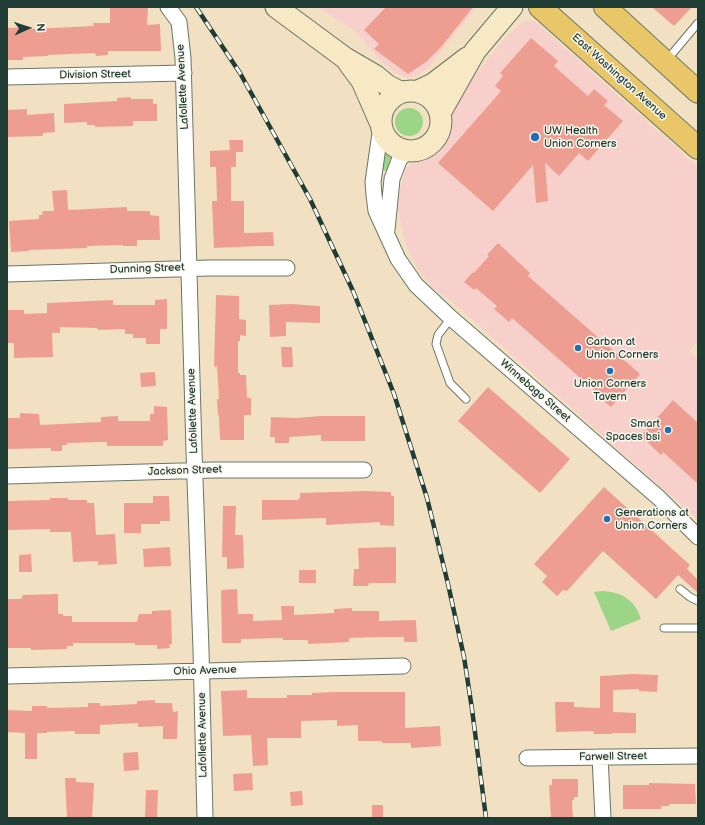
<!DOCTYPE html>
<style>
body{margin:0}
#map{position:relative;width:705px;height:825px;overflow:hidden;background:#f2e0c3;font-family:"Balsamiq Sans",sans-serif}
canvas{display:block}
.frame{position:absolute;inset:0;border:8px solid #1f3d34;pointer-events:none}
.north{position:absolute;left:8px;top:8px;width:40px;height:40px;-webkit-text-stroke:3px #fbf7ec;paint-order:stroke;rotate:87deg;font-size:11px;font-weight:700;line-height:16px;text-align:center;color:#1f3d34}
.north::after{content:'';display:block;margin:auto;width:14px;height:18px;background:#1f3d34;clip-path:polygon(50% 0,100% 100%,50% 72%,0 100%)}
</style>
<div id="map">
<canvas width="705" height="825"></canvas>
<div class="frame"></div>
<div class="north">N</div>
</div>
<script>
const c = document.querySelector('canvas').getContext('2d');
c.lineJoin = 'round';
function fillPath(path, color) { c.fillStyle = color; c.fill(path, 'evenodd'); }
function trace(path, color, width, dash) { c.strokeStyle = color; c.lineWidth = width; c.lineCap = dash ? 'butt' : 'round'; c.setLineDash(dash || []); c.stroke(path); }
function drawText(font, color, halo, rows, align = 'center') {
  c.font = font + ' "Balsamiq Sans",sans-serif'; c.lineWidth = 3; c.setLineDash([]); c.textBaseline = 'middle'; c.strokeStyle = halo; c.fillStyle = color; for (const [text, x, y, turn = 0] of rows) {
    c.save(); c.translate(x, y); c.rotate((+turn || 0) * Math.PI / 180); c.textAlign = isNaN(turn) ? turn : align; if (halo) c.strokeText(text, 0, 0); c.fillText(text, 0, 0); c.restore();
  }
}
fillPath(new Path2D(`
 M317,7H477L430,65L419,75L408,78L397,74L384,65L355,31Z
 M527,21H534L545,30L698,167V341L689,351L698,359V520L450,300L435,290L419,271L408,250L404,238L398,209L399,194L404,174L410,165L431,155L441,146L454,105L466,87L505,38L519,25Z`), '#f7d0cc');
fillPath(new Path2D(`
 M395 122a14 14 0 1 1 28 0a14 14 0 1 1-28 0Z
 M384,152L393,158L388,172L381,169Z
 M602,591C622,592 635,600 641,619L611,631L594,592Z`), '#9dd588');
fillPath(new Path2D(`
 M110,7H148L147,25L160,24L161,51H108V55L96,56L95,53L48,55V56L23,57V60H7V28L32,27V29L94,26L93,23H110Z
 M386,7H473L442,46L426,62L408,74L374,49L379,44L364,30Z
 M652,7H692L674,26Z
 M531,38L558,61L554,66L588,96L594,89L608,101L604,105L623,121L588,161L579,153L559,176L545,163L548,201L536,203L533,165L493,211L438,163L501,91L495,86L503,76L500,73Z
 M131,97V99H153V104H157V121H133V126L95,127V125H87V122L64,123V104L117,101V98Z
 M27,109V115L54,113L55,132L43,133V136L7,137V110Z
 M229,140H243V152H236V167H231V201H244V233L273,232L274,246H259L214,248L212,201H217L216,167H210V151L230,150Z
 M67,190L68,210L127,207V211H150V215L159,216L160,240H137V246H123V245L87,246V248L29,250V251L11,252L9,221L39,219V215H42L43,211H54L52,191Z
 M498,243L530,273L528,276L640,374L611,407L593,392L594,390L512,318L509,322L494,309L497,306L476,288L474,290L464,282L473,272L474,273L489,256L487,255Z
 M216,295L239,296V319L246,320V336L240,335V341H238V373H240V375H246L247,398H251V415H244V440H220L219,415H218L217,399H219L217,366L214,367Z
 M167,299V329H160V344H146V338H133V334H125V329L98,330L97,328L60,327V333H52L53,357L14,358V343H7V310H24V314L47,313V303L113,300V305H155V300Z
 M291,304L320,306V323L286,322V336L270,337L269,305Z
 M281,347H292L293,367H282Z
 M155,372L156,386L141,387L140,373Z
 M488,387L570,459L540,493L458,421Z
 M673,400L698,423V484L663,452L661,455L641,436Z
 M154,406L167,407L168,440L163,441V446H107V442H101L67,443V445H62V451H51V448L7,449V418H20V413L39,414L40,425L101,422V417L118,416V421H150V414H154Z
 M321,416H365V441H321V435L289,437V443H275V437H270L271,417L296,418Z
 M604,487L690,565L687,569L698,580L697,592L678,575L656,599L603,551L567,591L563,590L557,596L542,582L547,576L534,564Z
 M367,491L391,492V496H394V526L380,525V522L326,525V518L262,520V500H299V498H300V493Z
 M153,496H169L170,521H160V524H141V533H124V503H153Z
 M50,498H68V500H87V503H94L96,535L115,534L117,564L98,565V561L73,562L71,532H50V529L7,530V501L50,500Z
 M223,506H236L235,535H243L244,568L227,569V557H222Z
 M170,547L171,566L144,567L143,549Z
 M396,547V583H369L368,586H353L354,569H359L358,548Z
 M31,554L32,572H19V555Z
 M299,570H316V583H299Z
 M237,589L238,614H253V621L282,620L281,606H294V615L334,613V609L352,608V611H379V621L416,620L417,642H404V637H379L349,638V642L308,644V640H283V638L241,639V643H222L221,590Z
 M58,594V614H63V616H72V622H137L139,614H152V611L171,610L172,644H169L170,648L157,649V645H135V643H73V646H67V649L31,650V648H7V599H21L23,595Z
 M634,674L658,675L657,692L639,691V689L613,690V712L636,713V733H612V734H594V731L556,732L555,702H574V707L600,708V676Z
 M247,690V698H287V695H312V693L334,692H405V728L440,726L441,746L411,748V743H382V741H358V725L337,726V720L301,721V738H267L268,765L253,766L251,735L223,736L221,691Z
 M155,700V703H172L173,712L178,711L177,739H163V726L138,727V723L100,725V734H75V731L47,732V733H37V759H25V733L7,732V710L32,711V706H47V708L88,707V703H100V706L137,704V701Z
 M138,752L139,770L124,771L123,753Z
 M252,773L253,790L234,791L233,774Z
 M65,778H76V782L94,783L92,818H67Z
 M552,779H578V797H574V800H572L573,818H551L549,785H552Z
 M649,783L695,784L696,804H669V806H661V809H623V785H649Z
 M146,790H158L157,818H145Z
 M302,791L303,805L291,806L290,792Z
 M372,805H383V818H372Z`), '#ee9e91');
const lane = new Path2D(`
 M666,61L698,23
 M451,318L438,335L436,344L450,383L466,399
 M680,589L690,597L698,601
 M664,628H698`);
const street = new Path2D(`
 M168,7L179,22L183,58L194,451L201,650L205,818
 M7,77L184,73
 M381,126L373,182L374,195L376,211L398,259L416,285L451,318L659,498L698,537
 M387,230L392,179L400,158L408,152
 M7,274L209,268H287
 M7,476L214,470H364
 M7,676L403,666
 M600,757L603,818
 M527,758L698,756`);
const secondary = new Path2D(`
 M276,7L345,58L376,76L388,86L400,92
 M348,62L362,81L380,122
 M381 121a30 30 0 1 1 60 0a30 30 0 1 1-60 0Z
 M418,91L433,84L467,58
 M440,113L475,51L512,7`);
const primary = new Path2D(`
 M540,7L698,148
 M605,7L698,92`);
trace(lane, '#697666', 9);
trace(street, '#697666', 17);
trace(secondary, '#697666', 23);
trace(primary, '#697666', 24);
trace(lane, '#fff', 7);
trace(street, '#fff', 15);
trace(secondary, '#f6e9c3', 21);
trace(primary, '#e9c769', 22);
const rail = new Path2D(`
 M196,7L240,73L310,199L353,291L394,394L427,498L448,584L464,657L472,709L486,818`);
trace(rail, '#1f3d34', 4.5);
trace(rail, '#fbf7ec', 3, [9]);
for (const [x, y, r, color] of [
 [535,137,5,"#1f6fb2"],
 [578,348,4,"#1f6fb2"],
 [610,371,4,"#1f6fb2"],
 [668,430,4,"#1f6fb2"],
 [607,519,4,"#1f6fb2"]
]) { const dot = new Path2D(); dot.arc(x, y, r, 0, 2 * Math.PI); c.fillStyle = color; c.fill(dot); trace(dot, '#fbf7ec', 1.5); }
drawText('11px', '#1f3d34', '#fbf7ec', [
 ["Division Street",95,75,-1],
 ["East Washington Avenue",619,77,42],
 ["Lafollette Avenue",183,87,-93],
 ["Dunning Street",147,269,-2],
 ["Winnebago Street",535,391,41],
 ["Lafollette Avenue",193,411,-92],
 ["Jackson Street",185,471,-2],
 ["Ohio Avenue",205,671,-2],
 ["Lafollette Avenue",203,735,-91],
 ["Farwell Street",613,757,-1]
]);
drawText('11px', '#1f3d34', '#fbf7ec', [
 ["UW Health",544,131],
 ["Union Corners",544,144],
 ["Carbon at",586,342],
 ["Union Corners",586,355],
 ["Union Corners",610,384,"center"],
 ["Tavern",610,397,"center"],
 ["Smart",660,424,"right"],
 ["Spaces bsi",660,437,"right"],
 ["Generations at",615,513],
 ["Union Corners",615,526]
], 'left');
</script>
